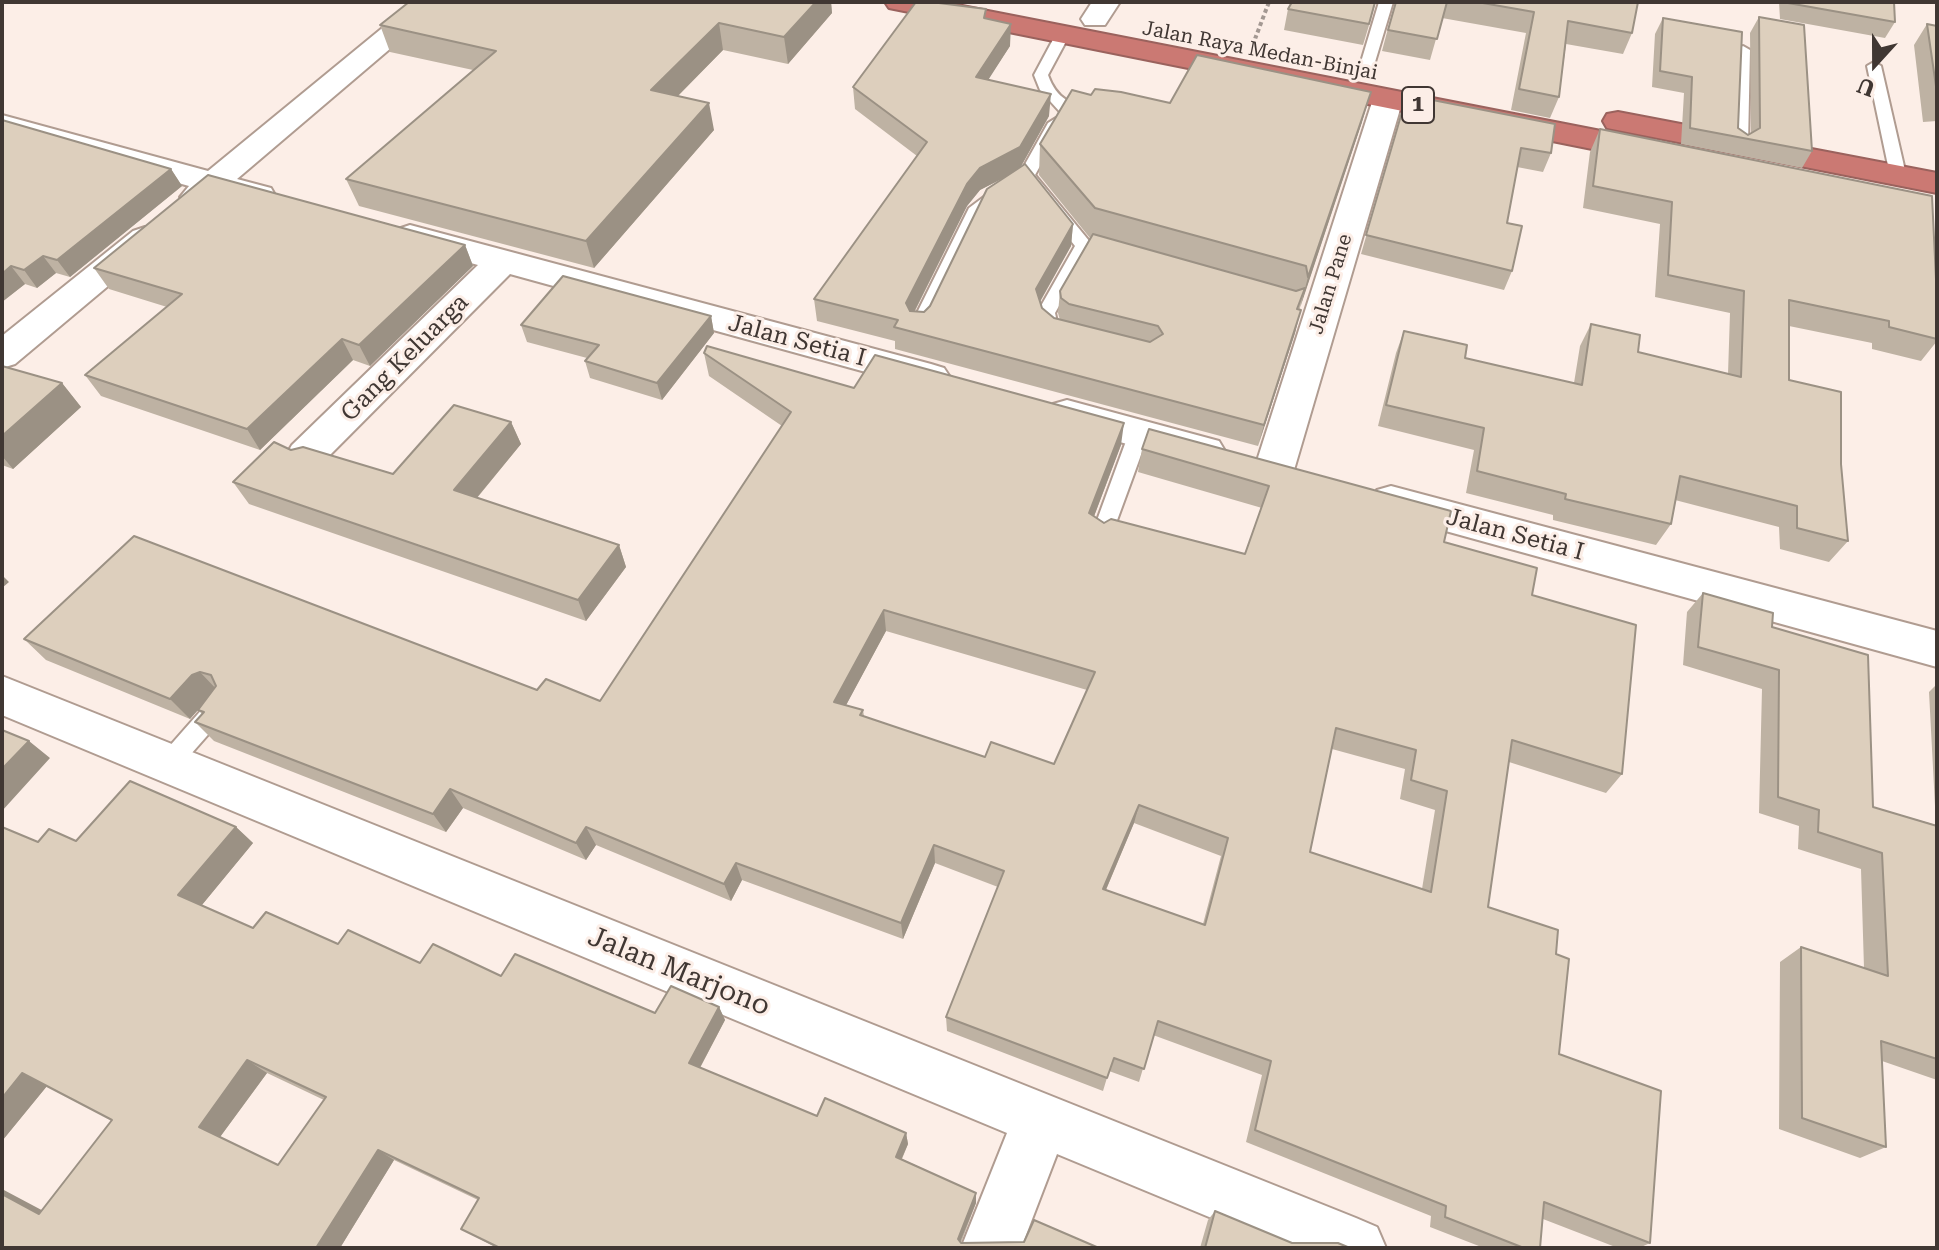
<!DOCTYPE html>
<style>
body{margin:0}
#map{position:relative;width:1939px;height:1250px;overflow:hidden;background:#fceee7;font-family:"Roboto Serif",serif}
canvas{display:block}
.frame{position:absolute;inset:0;border:4px solid #403733;pointer-events:none}
.north{position:absolute;left:1835px;top:24px;width:80px;height:80px;-webkit-text-stroke:6px #fceee7;paint-order:stroke;rotate:201deg;font-size:22px;font-weight:700;line-height:32px;text-align:center;color:#403733}
.north::after{content:'';display:block;margin:auto;width:28px;height:36px;background:#403733;clip-path:polygon(50% 0,100% 100%,50% 72%,0 100%)}
</style>
<div id="map">
<canvas width="1939" height="1250"></canvas>
<div class="frame"></div>
<div class="north">U</div>
</div>
<script>
const c = document.querySelector('canvas').getContext('2d');
c.lineJoin = 'round';
function trace(path, color, width, dash) { c.strokeStyle = color; c.lineWidth = width; c.lineCap = dash ? 'butt' : 'round'; c.setLineDash(dash || []); c.stroke(path); }
function fillPath(path, color) { c.fillStyle = color; c.fill(path, 'evenodd'); }
function drawText(font, color, halo, rows, align = 'center') {
  c.font = font + ' "Roboto Serif",serif'; c.lineWidth = 6; c.setLineDash([]); c.textBaseline = 'middle'; c.strokeStyle = halo; c.fillStyle = color; for (const [text, x, y, turn = 0] of rows) {
    c.save(); c.translate(x, y); c.rotate((+turn || 0) * Math.PI / 180); c.textAlign = isNaN(turn) ? turn : align; if (halo) c.strokeText(text, 0, 0); c.fillText(text, 0, 0); c.restore();
  }
}
const lane = new Path2D(`
 M1379,2H1393L1372,72L1365,76L1358,72Z
 M1063,30L1070,34L1048,75C1057,100 1071,104 1094,109V115L1060,112L1040,90L1034,75L1056,34Z
 M1743,46L1750,50L1748,144L1740,149L1732,144L1736,50Z
 M1874,62L1881,66L1906,175L1898,180L1890,175L1867,66Z
 M1056,118L1064,123L1035,175L1090,242L1120,250L1123,254L1114,259L1089,253L1055,313L1057,322L1069,334L1060,340L1043,329L1037,313L1075,246L1019,175L1048,123Z
 M1001,184L1009,189L984,211L928,327L925,331H913L910,327L969,208Z
 M1139,426L1149,433L1112,534L1102,542L1095,540L1092,534L1129,433Z
 M220,695L228,698L232,705L228,712L176,771L168,774L160,771L156,764L160,757L212,698Z`);
const street = new Path2D(`
 M414,2H445L237,179L271,188L275,195L271,202L259,205L219,194C207,204 200,208 184,204L180,197L189,186L2,134V115L208,171Z
 M1092,2H1120L1105,25H1085L1081,19Z
 M1388,90L1399,93L1403,99L1294,470L1288,480L1274,485L1260,480L1254,470L1373,99L1377,93Z
 M410,225L931,364L944,368L950,377L944,386L931,390L510,274L320,465L306,469L292,465L286,455L292,445L478,265L398,243L393,236L398,229Z
 M145,227L157,231L162,238L157,245L15,364L2,368V336L133,231Z
 M1067,400L1219,441L1225,451L1219,461L1205,465L1053,424L1048,414L1053,404Z
 M1391,486L1937,631V667L1377,512L1371,501L1377,490Z
 M2,676L1356,1218L1377,1227L1386,1248H1284L1057,1154L1021,1248H961L1007,1133L2,715Z`);
const highway = new Path2D(`
 M885,2H942L1652,141L1663,144L1668,151L1663,158L1652,161L899,10L889,8Z
 M1618,112L1937,173V193L1607,128L1603,121L1607,114Z`);
trace(lane, '#b09c91', 4);
trace(street, '#b09c91', 4);
trace(highway, '#9a625d', 4);
trace(new Path2D(`
 M1255,39L1269,2`), '#a39892', 4, [4, 3]);
fillPath(lane, '#fff');
fillPath(street, '#fff');
fillPath(highway, '#cb7973');
fillPath(new Path2D(`
 M409,2H831L832,13L788,64L723,50L678,96L714,130L594,268L359,206L346,179L473,70L390,52L380,25Z
 M1376,2L1363,45L1284,30L1288,9Z
 M1395,2H1638L1632,33L1623,54L1566,44L1559,97L1550,118L1511,110L1526,33L1442,18L1430,60L1382,51Z
 M1779,2H1894L1895,22L1885,38L1780,19Z
 M1759,17L1812,151L1802,168L1681,144L1684,93L1652,87L1655,34L1663,18L1738,128L1748,135L1751,133L1750,33Z
 M985,18L1010,46L988,79L1049,116L1020,168L1073,224L1071,246L1040,302L1042,308L1054,318L1060,320L1058,313L1060,291L1090,238L1039,175L1040,144L1091,95L1362,122L1300,307L1295,333L1258,446L895,349V341L817,321L814,299L917,156L855,109L853,87ZM1009,175L930,306L924,312L915,311L967,206L980,190Z
 M1927,24L1937,26V121L1923,122L1914,45Z
 M1407,95L1551,153L1543,172L1517,167L1507,223L1512,271L1504,290L1361,254Z
 M2,120L171,169L182,186L70,277L56,273L37,288L25,284L2,302Z
 M1600,129L1937,300V341L1921,361L1872,349V343L1789,326V380L1841,464L1848,541L1829,562L1780,549L1779,527L1675,500L1671,524L1656,545L1553,520V515L1466,493L1474,450L1378,426L1396,353L1404,331L1465,358L1574,383L1580,346L1591,324L1638,352L1728,374L1730,313L1655,297L1660,224L1583,208L1590,152Z
 M465,245L473,266L370,366L353,360L260,450L101,396L85,375L167,307L109,289L94,268Z
 M711,316L714,333L662,400L590,378L585,361L587,358L527,342L521,325Z
 M704,353L854,388L1121,445L1094,516L1104,523L1245,554L1262,508L1138,472L1142,449L1149,429L1444,542L1532,595L1622,774L1606,793L1509,762L1488,907L1556,954L1559,1054L1650,1243L1639,1248H1618L1543,1219L1524,1248H1484L1430,1227L1431,1216L1246,1142L1262,1075L1153,1035L1139,1082L1109,1071L1103,1091L947,1031L946,1017L998,887L935,863L903,939L742,880L731,901L596,845L586,860L463,808L446,832L214,741L195,722L202,714L198,710L190,719L46,660L24,639L537,690L600,701L782,426L709,376ZM886,631L1087,690L1054,764L985,757L864,716L863,710L846,705ZM1332,749L1405,769L1400,799L1435,810L1422,889L1310,852ZM1134,823L1221,856L1203,924L1106,890Z
 M2,366L62,383L81,407L13,469L2,465Z
 M511,422L521,444L477,498L619,545L626,567L586,621L249,504L233,482L291,450L393,474Z
 M1703,593L1772,627L1873,807L1936,825L1929,692L1937,684V1080L1882,1061L1886,1147L1860,1158L1779,1129L1780,962L1801,947L1864,968L1861,869L1798,849L1799,826L1759,813L1762,689L1683,665L1687,612Z
 M2,827L38,842L76,841L236,827L253,843L201,906L253,928L338,944L420,963L501,976L655,1013L719,1007L725,1020L700,1068L817,1116L906,1133L908,1144L902,1159L976,1193V1203L961,1243L1099,1248H497L461,1229L478,1200L394,1160L340,1248H2L42,1210L112,1120L47,1086L2,1141ZM267,1073L324,1100L278,1165L220,1137Z
 M1215,1211L1292,1243L1350,1248H1200L1208,1220Z`), '#beb2a3');
fillPath(new Path2D(`
 M816,2H831L832,13L788,64L784,37Z
 M719,23L723,50L657,117L651,90Z
 M1011,24L1010,46L976,99V77Z
 M1371,92L1362,122L1300,308L1308,277Z
 M1051,94L1049,116L1019,170L980,190L967,206L907,326L906,303L967,184L980,168Z
 M709,103L714,130L594,268L586,241Z
 M171,169L182,186L70,277L57,260Z
 M1073,224L1071,246L1034,312L1036,289Z
 M465,245L473,266L370,366L359,345Z
 M43,256L56,273L37,288L24,270Z
 M11,266L25,284L2,302V274Z
 M1301,310L1295,333L1258,446L1264,425Z
 M711,316L714,333L662,400L657,383Z
 M342,339L353,360L260,450L247,429Z
 M62,383L81,407L13,469L2,456V436Z
 M511,422L521,444L465,512L454,490Z
 M1124,423L1121,445L1087,535L1089,513Z
 M619,545L626,567L586,621L578,600Z
 M2,575L9,582L2,588Z
 M884,610L886,631L837,722L834,702Z
 M200,672L219,692L211,695L190,719L170,699L192,675Z
 M29,741L50,758L2,811V769Z
 M450,789L463,808L446,832L433,814Z
 M1139,805L1134,823L1099,906L1103,889Z
 M236,827L253,843L197,911L178,895Z
 M586,827L596,845L586,860L576,843Z
 M934,845L935,863L903,939L901,923Z
 M736,863L742,880L731,901L724,884Z
 M719,1007L725,1020L696,1075L689,1063Z
 M247,1060L267,1073L220,1137L199,1127Z
 M22,1073L47,1086L2,1141V1098Z
 M906,1133L908,1144L898,1167L896,1157Z
 M378,1150L394,1160L340,1248H316Z
 M2,1189L66,1223L39,1214L2,1194Z
 M976,1193V1203L958,1247V1239Z`), '#9b9184');
const building = new Path2D(`
 M409,2H816L784,37L719,23L651,90L709,103L586,241L346,179L496,51L380,25Z
 M916,2H931L986,9L984,18L1011,24L976,77L1051,94L1020,147L980,168L967,184L906,303L910,311L924,312L930,306L987,189L1025,164L1073,224L1036,289L1042,308L1054,318L1150,342L1163,334L1158,326L1069,304L1061,298L1060,291L1093,234L1296,291L1305,288L1297,309L1301,310L1264,425L894,327L898,320L814,299L927,142L853,87Z
 M1292,2H1375L1369,24L1288,9Z
 M1396,2H1447L1437,39L1388,30Z
 M1477,2H1638L1632,33L1568,21L1559,97L1519,89L1534,12Z
 M1788,2H1894L1895,22L1788,3Z
 M1759,17L1804,25L1812,151L1690,128L1692,77L1660,71L1663,18L1742,32L1738,128L1748,135L1760,128Z
 M1927,24L1937,26V93Z
 M1197,55L1371,92L1308,277L1306,266L1095,208L1040,144L1072,90L1091,95L1095,89L1121,92L1170,103Z
 M1407,95L1555,124L1551,153L1521,148L1507,223L1522,226L1512,271L1366,235Z
 M2,120L171,169L57,260L43,256L24,270L11,266L2,274Z
 M1600,129L1932,196L1937,300V339L1889,327V321L1789,300V380L1841,392V464L1848,541L1797,528V506L1680,476L1671,524L1565,499L1566,494L1477,471L1484,428L1386,405L1404,331L1467,345L1465,358L1582,385L1591,324L1640,335L1638,352L1741,377L1744,291L1668,275L1672,202L1593,186Z
 M208,175L465,245L359,345L342,339L247,429L85,375L182,294L94,268Z
 M563,276L711,316L657,383L585,361L599,345L521,325Z
 M707,346L854,388L875,355L1124,423L1089,513L1104,523L1111,519L1245,554L1269,486L1142,449L1149,429L1451,511L1444,542L1537,568L1532,595L1636,625L1622,774L1512,740L1488,907L1558,930L1556,954L1569,959L1559,1054L1661,1091L1650,1243L1544,1202L1540,1248H1524L1445,1217L1446,1206L1255,1130L1271,1061L1158,1021L1144,1069L1114,1058L1107,1078L946,1017L1004,871L934,845L901,923L736,863L724,884L586,827L576,843L450,789L433,814L195,722L204,712L198,710L216,686L211,675L200,672L192,675L170,699L24,639L134,536L537,690L546,679L600,701L791,412L704,353ZM884,610L1095,672L1054,764L991,742L985,757L860,715L863,710L834,702ZM1336,728L1416,750L1411,780L1447,791L1431,892L1310,852ZM1139,805L1228,838L1205,925L1103,889Z
 M2,366L62,383L2,436Z
 M454,405L511,422L454,490L619,545L578,600L233,482L274,442L291,450L303,447L393,474Z
 M1703,593L1773,613L1772,627L1868,655L1873,807L1937,826V1059L1881,1041L1886,1147L1802,1118L1801,947L1888,976L1882,853L1818,832L1819,810L1778,797L1779,670L1698,647Z
 M2,730L29,741L2,769Z
 M130,781L236,827L178,895L253,928L266,912L338,944L348,930L420,963L433,944L501,976L515,954L655,1013L671,986L719,1007L689,1063L817,1116L825,1098L906,1133L896,1157L976,1193L958,1239L961,1243L1024,1242L1034,1220L1099,1248H500L461,1229L479,1198L378,1150L316,1248H2V1194L39,1214L112,1120L22,1073L2,1098V827L38,842L49,829L76,841ZM247,1060L326,1097L278,1165L199,1127Z
 M1215,1211L1292,1243H1338L1350,1248H1205Z`);
fillPath(building, '#ddcfbd');
trace(building, '#9b9184', 2);
drawText('20px', '#403733', '#fceee7', [
 ["Jalan Raya Medan-Binjai",1260,51,11],
 ["Jalan Pane",1331,284,-73]
]);
for (const [x, y, w] of [
 [1418,105,32]
]) { const box = new Path2D(); box.roundRect(x - w / 2, y - 18, w, 36, 6); c.fillStyle = '#fceee7'; c.fill(box); trace(box, '#403733', 2); }
drawText('bold 22px', '#403733', null, [
 ["1",1418,105]
]);
drawText('24px', '#403733', '#fceee7', [
 ["Jalan Setia I",797,341,15],
 ["Gang Keluarga",405,358,-45],
 ["Jalan Setia I",1515,535,15]
]);
drawText('28px', '#403733', '#fceee7', [
 ["Jalan Marjono",679,972,22]
]);
</script>
